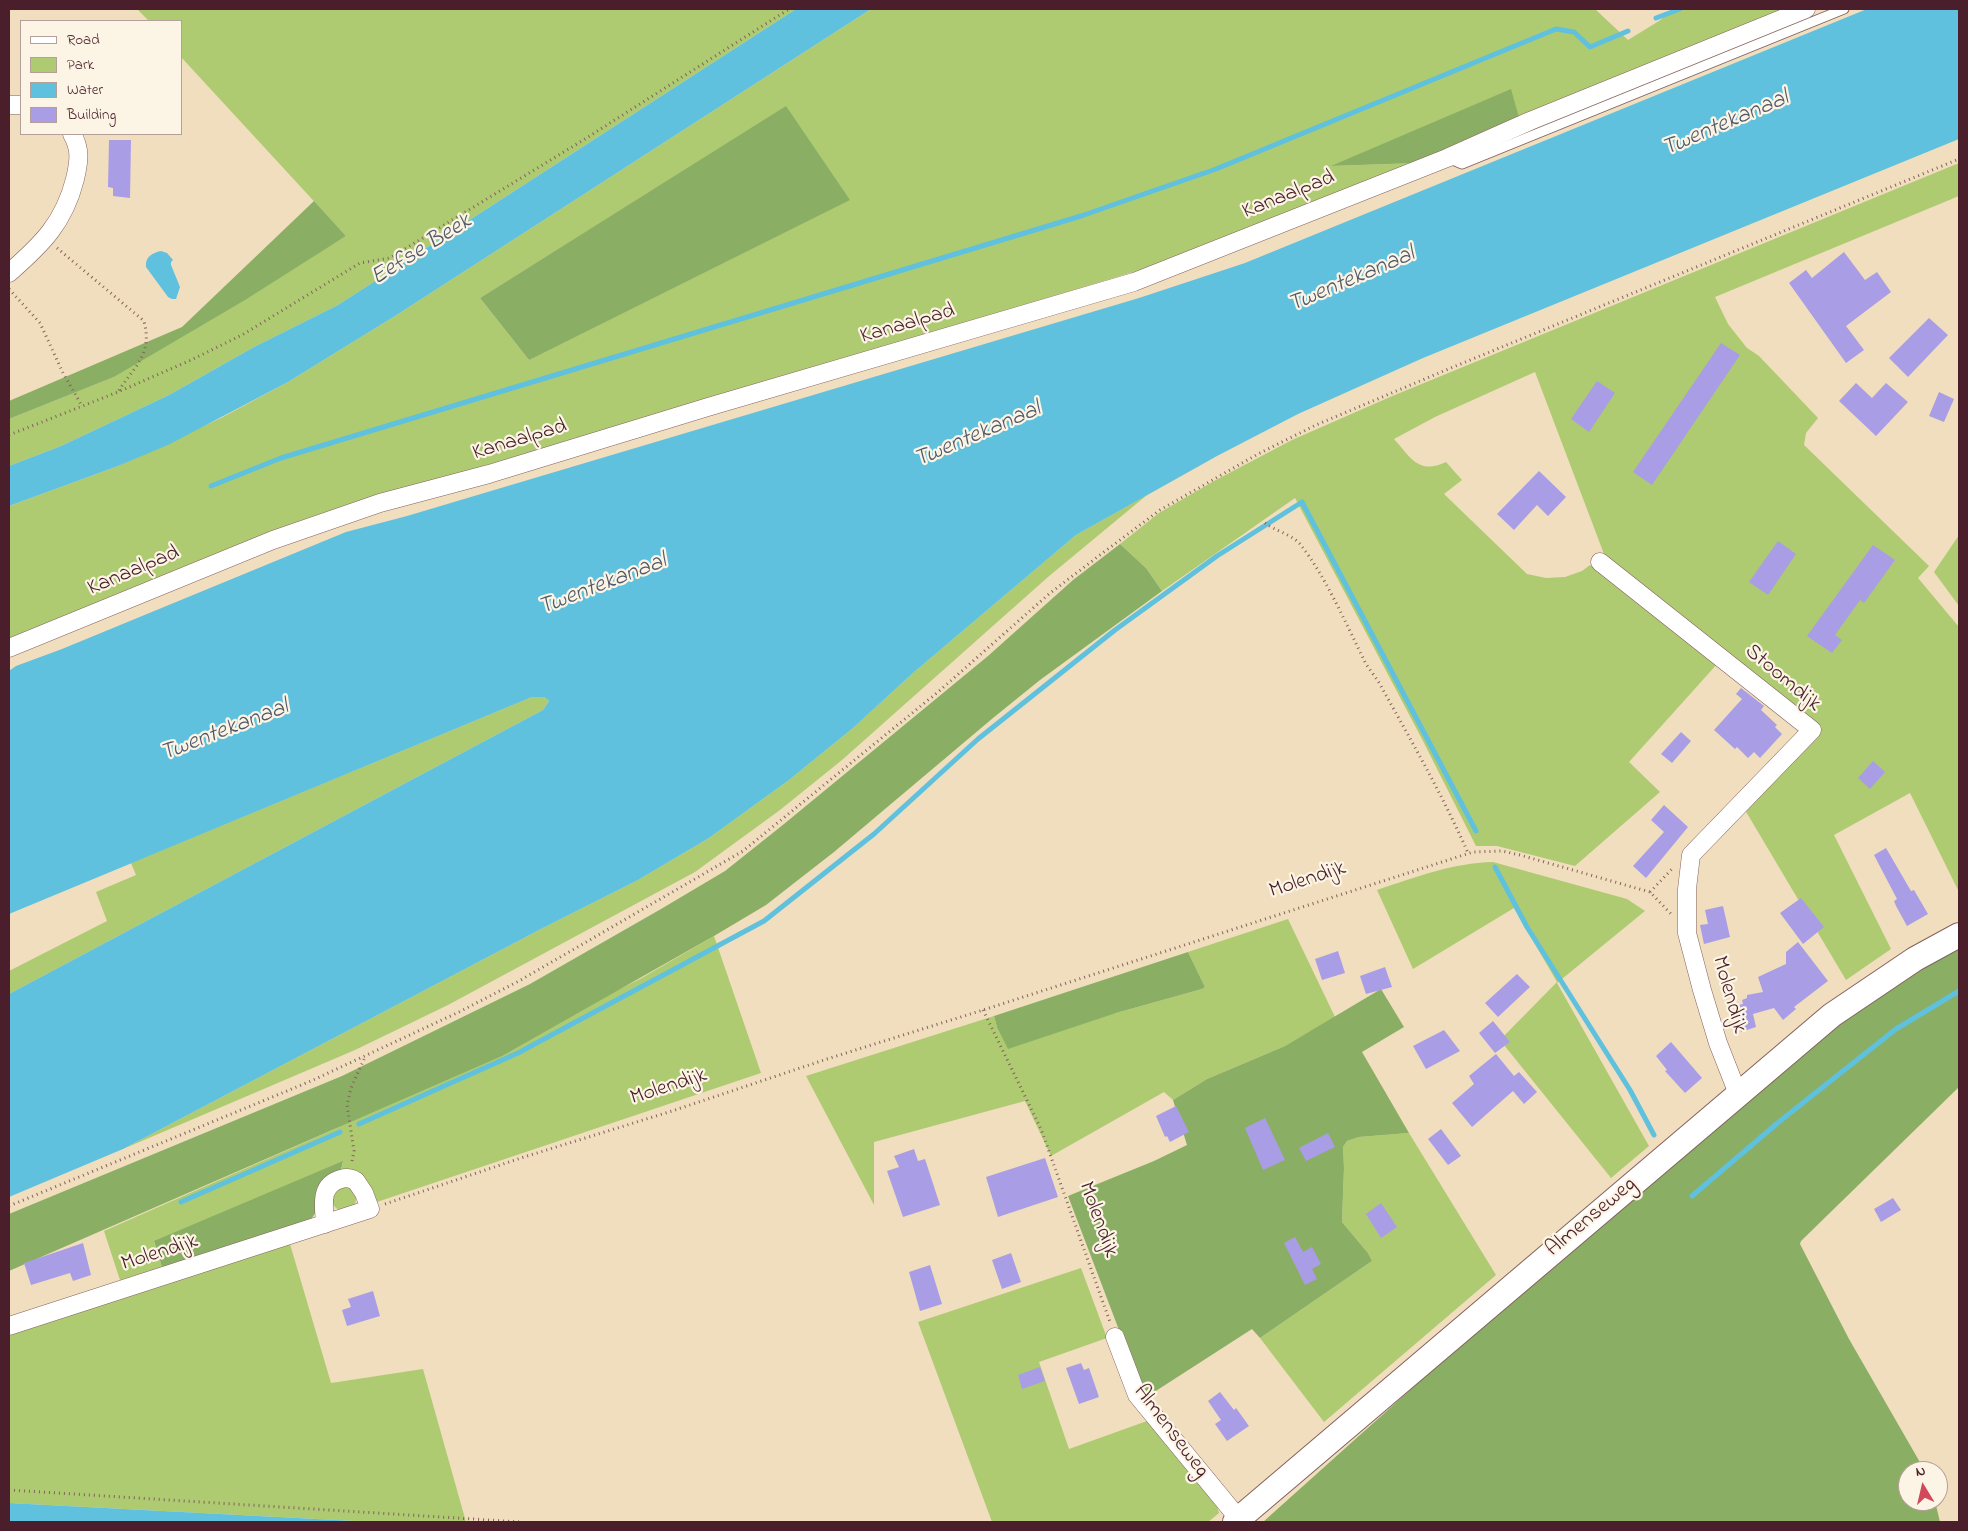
<!DOCTYPE html>
<style>
body{margin:0}
#map{position:relative;width:1968px;height:1531px;overflow:hidden;background:#f0debe;font-family:"Indie Flower",sans-serif}
canvas{display:block}
.frame{position:absolute;inset:0;border:10px solid #4a1f2b;pointer-events:none}
.legend{position:absolute;left:20px;top:20px;width:162px;height:115px;box-sizing:border-box;background:#fcf5e5;border:1px solid #b59f9b;margin:0;padding:6px 9px;list-style:none;font-size:15px;color:#4a1f2b}
.legend li{display:flex;align-items:center;gap:10px;height:25px}
.legend b{width:25px;border:1px solid #b59f9b}
.north{position:absolute;left:1898px;top:1461px;width:50px;height:50px;box-sizing:border-box;background:#fcf5e5;border:1px solid #b59f9b;border-radius:50%;rotate:351deg;font-size:14px;font-weight:700;line-height:20px;text-align:center;color:#4a1f2b}
.north::after{content:'';display:block;margin:auto;width:18px;height:22px;background:#d1495b;clip-path:polygon(50% 0,100% 100%,50% 72%,0 100%)}
</style>
<div id="map">
<canvas width="1968" height="1531"></canvas>
<div class="frame"></div>
<ul class="legend">
<li><b style="height:6px;background:#fff"></b>Road</li>
<li><b style="height:14px;background:#aecb72"></b>Park</li>
<li><b style="height:14px;background:#5fc1dd"></b>Water</li>
<li><b style="height:14px;background:#a99de6"></b>Building</li>
</ul>
<div class="north">N</div>
</div>
<script>
const c = document.querySelector('canvas').getContext('2d');
c.lineJoin = 'round';
function fillPath(path, color) { c.fillStyle = color; c.fill(path, 'evenodd'); }
function trace(path, color, width, dash) { c.strokeStyle = color; c.lineWidth = width; c.lineCap = dash ? 'butt' : 'round'; c.setLineDash(dash || []); c.stroke(path); }
function drawText(font, color, halo, rows, align = 'center') {
  c.font = font + ' "Indie Flower",sans-serif'; c.lineWidth = 4.5; c.setLineDash([]); c.textBaseline = 'middle'; c.strokeStyle = halo; c.fillStyle = color; for (const [text, x, y, turn = 0] of rows) {
    c.save(); c.translate(x, y); c.rotate((+turn || 0) * Math.PI / 180); c.textAlign = isNaN(turn) ? turn : align; if (halo) c.strokeText(text, 0, 0); c.fillText(text, 0, 0); c.restore();
  }
}
fillPath(new Path2D(`
 M137,9H796L338,305L254,347L169,395L61,446L9,466V419L114,377L346,236L181,57V21H149Z
 M871,9H1595L1628,40L1659,21L1674,9H1790L1520,121L1510,90L1333,166L1417,163L1163,263L575,440L344,506L305,519L244,546L9,640V506L118,466L221,418L288,382L395,316ZM786,107L529,360L480,298Z
 M1959,163V196L1715,297L1728,324L1747,348L1759,356L1818,418L1806,433L1804,445L1929,566L1918,578L1959,627V892L1910,793L1834,835L1891,949L1846,980L1745,810L1820,728L1601,558L1604,554L1535,372L1435,417L1394,439C1411,458 1419,475 1446,462L1462,480L1444,494L1527,574L1546,578L1565,577L1582,571L1590,565L1718,663L1629,762L1660,792L1575,866L1497,846H1476L1422,739L1295,498L1162,591L1146,568L1120,544L1159,513L1214,481L1292,440L1390,397Z
 M1147,495L1048,577L842,760L780,810L695,872L448,1005L355,1050L123,1149L541,929L638,880L709,838L789,780L853,728L913,673L1076,535Z
 M1959,535V606L1934,572Z
 M545,696L549,701L543,710L9,994V971L107,921L96,892L136,875L131,863L532,697Z
 M1493,862L1627,899L1645,911L1557,983L1649,1146L1611,1178L1500,1040L1557,982L1514,908L1413,969L1377,890C1416,877 1453,863 1493,862Z
 M1288,919L1335,1017L1285,1046L1207,1079L1173,1100L1164,1092L1051,1156L1025,1101L874,1142V1205L806,1076L994,1016L997,1027L1116,1013L1202,989L1205,987L1188,952Z
 M714,936L761,1073L371,1204L340,1174L343,1162L154,1242L162,1267L120,1280L104,1231L335,1129L640,979Z
 M1409,1133L1496,1275L1324,1422L1260,1338L1372,1261L1368,1253L1342,1222L1344,1168L1343,1147L1347,1141L1359,1137Z
 M332 1199a12 12 0 1 1 24 0a12 12 0 1 1-24 0Z
 M290,1244L331,1383L423,1369L466,1522H374L9,1503V1335Z
 M1081,1268L1107,1338L1039,1362L1069,1449L1147,1421C1170,1450 1210,1476 1219,1513L1208,1522H992L918,1322Z`), '#aecb72');
fillPath(new Path2D(`
 M1511,89L1520,121L1417,163L1331,166Z
 M786,106L850,200L529,360L480,298Z
 M314,201L346,236L245,300L114,377L9,419V401L182,327Z
 M1120,544L1146,568L1162,591L1040,680L993,718L834,852L766,905L714,936L502,1056L9,1271V1214L342,1076L530,984L661,909L725,871L784,824L988,656L1073,580Z
 M1959,944V1087L1801,1241L1800,1244L1849,1339L1925,1471H1908V1501H1935L1940,1522H1263L1517,1294L1828,1030Z
 M1188,952L1205,987L1202,989L1116,1013L1008,1049L997,1027L994,1016Z
 M1381,989L1404,1027L1362,1052L1409,1133L1359,1137L1347,1141L1343,1147L1344,1168L1342,1222L1368,1253L1372,1261L1260,1338L1252,1329L1148,1396L1135,1372L1068,1196L1154,1161L1187,1145L1173,1100L1207,1079L1285,1046Z
 M343,1161L340,1174L310,1221L300,1228L162,1267L154,1241Z`), '#8aaf64');
fillPath(new Path2D(`
 M796,9H871L395,316L288,382L170,444L118,466L9,506V466L61,446L169,395L254,347L338,305Z
 M1867,9H1959V139L1423,358L1298,414L1217,456L1076,535L913,673L853,728L789,780L709,838L638,880L541,929L123,1149L9,1197V994L543,710L549,701L545,697H532L9,914V671L16,666L62,649L346,532L407,516L1139,298L1245,263Z
 M161,251L167,253L173,260L171,262V265L180,287L176,299H172L168,297L146,267C145,257 152,253 161,251Z
 M9,1503L374,1522H9Z`), '#5fc1dd');
trace(new Path2D(`
 M1656,18L1680,9
 M211,486L281,458L1081,216L1216,169L1556,29L1574,32L1590,47L1628,31
 M1495,867L1527,927L1630,1090L1654,1135
 M359,1124L518,1053L764,921L874,834L978,739L1115,630L1217,556L1302,502L1476,831
 M1692,1196L1780,1121L1896,1029L1959,991
 M181,1202L340,1132`), '#5fc1dd', 5);
fillPath(new Path2D(`
 M109,140H131L130,198L113,196V188L108,187Z
 M1844,252L1865,280L1877,272L1891,292L1846,326L1864,350L1846,363L1789,283L1806,270L1812,278Z
 M1929,318L1948,335L1908,377L1889,358Z
 M1721,343L1740,355L1652,485L1633,472Z
 M1597,381L1615,393L1589,432L1571,419Z
 M1856,383L1872,398L1886,383L1908,402L1876,436L1839,401Z
 M1939,392L1954,399L1944,422L1929,416Z
 M1539,471L1566,497L1548,516L1537,505L1514,530L1497,514Z
 M1778,541L1796,554L1768,595L1749,582Z
 M1873,545L1895,560L1864,603L1860,600L1835,635L1842,640L1832,653L1807,636Z
 M1741,688L1764,706L1761,710L1777,725L1775,727L1782,734L1760,758L1754,752L1748,758L1737,747L1735,749L1714,730L1742,699L1736,694Z
 M1681,732L1691,741L1672,763L1661,754Z
 M1873,761L1885,772L1870,789L1858,778Z
 M1664,805L1688,827L1646,878L1633,866L1664,832L1651,820Z
 M1886,848L1911,891L1914,890L1928,914L1907,926L1896,906L1894,901L1897,899L1874,855Z
 M1801,898L1824,927L1803,944L1780,913Z
 M1723,906L1730,937L1704,944L1700,925L1708,924L1705,910Z
 M1798,942L1828,981L1794,1007L1796,1009L1783,1020L1774,1008L1753,1014L1756,1027L1741,1032L1735,1006L1743,1004L1742,1000L1747,998V995L1763,992L1758,977L1786,964V952Z
 M1338,951L1345,973L1322,980L1315,959Z
 M1385,967L1392,987L1366,994L1360,976Z
 M1517,974L1530,987L1498,1017L1485,1003Z
 M1493,1021L1510,1042L1495,1053L1479,1033Z
 M1444,1030L1460,1051L1426,1069L1413,1046Z
 M1671,1042L1702,1078L1685,1093L1665,1071L1667,1070L1656,1056Z
 M1496,1054L1514,1076L1519,1072L1537,1092L1524,1104L1513,1091L1472,1127L1452,1103L1474,1084L1469,1076Z
 M1176,1106L1189,1132L1170,1142L1167,1136L1165,1137L1156,1116Z
 M1265,1118L1285,1160L1263,1170L1245,1128Z
 M1441,1129L1461,1156L1448,1165L1428,1139Z
 M1328,1133L1335,1147L1306,1161L1299,1148Z
 M914,1149L918,1161L925,1159L940,1205L903,1217L887,1171L899,1167L894,1156Z
 M1045,1158L1058,1197L998,1217L986,1177Z
 M1893,1198L1901,1210L1881,1222L1874,1209Z
 M1381,1203L1397,1227L1381,1238L1366,1214Z
 M1295,1237L1303,1252L1312,1247L1321,1264L1312,1269L1317,1279L1305,1285L1284,1243Z
 M83,1243L91,1275L73,1281L70,1273L31,1285L24,1263Z
 M1011,1253L1021,1282L1002,1289L992,1260Z
 M930,1265L942,1304L920,1311L909,1272Z
 M373,1291L380,1316L347,1326L342,1310L351,1307L348,1299Z
 M1081,1363L1084,1370L1089,1368L1099,1397L1079,1404L1066,1368Z
 M1040,1367L1045,1381L1022,1389L1018,1375Z
 M1220,1392L1234,1410L1236,1408L1249,1426L1227,1441L1215,1424L1221,1420L1208,1401Z`), '#a99de6');
const service = new Path2D(`
 M1448,158L1462,164L1844,9`);
const minor = new Path2D(`
 M9,105H21
 M9,273C42,244 64,223 75,179C79,162 81,149 72,134
 M1600,562L1812,730L1691,855L1687,889V933L1702,990L1718,1043L1738,1094
 M9,648L273,540L380,503L489,474L708,407L1134,282L1447,158L1530,121L1806,9
 M9,1326L370,1209L364,1193L356,1181C351,1178 347,1177 341,1179C319,1185 324,1206 325,1224
 M1115,1337L1137,1395L1239,1519`);
const secondary = new Path2D(`
 M1235,1522L1832,1015L1915,959L1959,935`);
trace(service, '#84625e', 11);
trace(minor, '#84625e', 19);
trace(secondary, '#84625e', 26);
trace(new Path2D(`
 M57,248L144,321C153,355 134,366 118,392
 M9,289L40,323L63,373L82,406
 M9,435L118,392L191,360L242,335L360,263L390,258L585,139L789,9
 M1265,523C1275,531 1291,534 1300,544C1325,575 1346,624 1364,660C1369,670 1377,678 1382,688C1412,742 1443,796 1468,853
 M1650,892L1672,869
 M983,1010L1041,1129L1110,1322
 M352,1161L354,1151L347,1105L351,1088L365,1057
 M385,1204L521,1158L672,1111L827,1059L983,1010L1473,852L1502,851L1520,855L1650,892L1671,914
 M9,1206L311,1081L459,1012L519,981L743,851L938,692L1049,594L1104,552L1160,510L1258,454L1316,425L1446,370L1959,159
 M9,1490L521,1522`), '#84625e', 3, [1, 4]);
trace(service, '#fff', 9);
trace(minor, '#fff', 18);
trace(secondary, '#fff', 24);
drawText('22px', '#4a1f2b', '#fcf5e5', [
 ["Kanaalpad",1289,196,-22],
 ["Kanaalpad",908,325,-16],
 ["Kanaalpad",520,441,-17],
 ["Kanaalpad",134,572,-23],
 ["Stoomdijk",1782,679,40],
 ["Molendijk",1308,881,-18],
 ["Molendijk",1728,995,74],
 ["Molendijk",669,1088,-18],
 ["Almenseweg",1592,1218,-40],
 ["Molendijk",1097,1220,70],
 ["Molendijk",160,1254,-18],
 ["Almenseweg",1170,1432,53]
]);
drawText('italic 24px', '#515869', '#fcf5e5', [
 ["Twentekanaal",1726,125,-23],
 ["Eefse Beek",422,251,-32],
 ["Twentekanaal",1352,281,-23],
 ["Twentekanaal",978,436,-23],
 ["Twentekanaal",603,586,-21],
 ["Twentekanaal",225,732,-21]
]);
</script>
